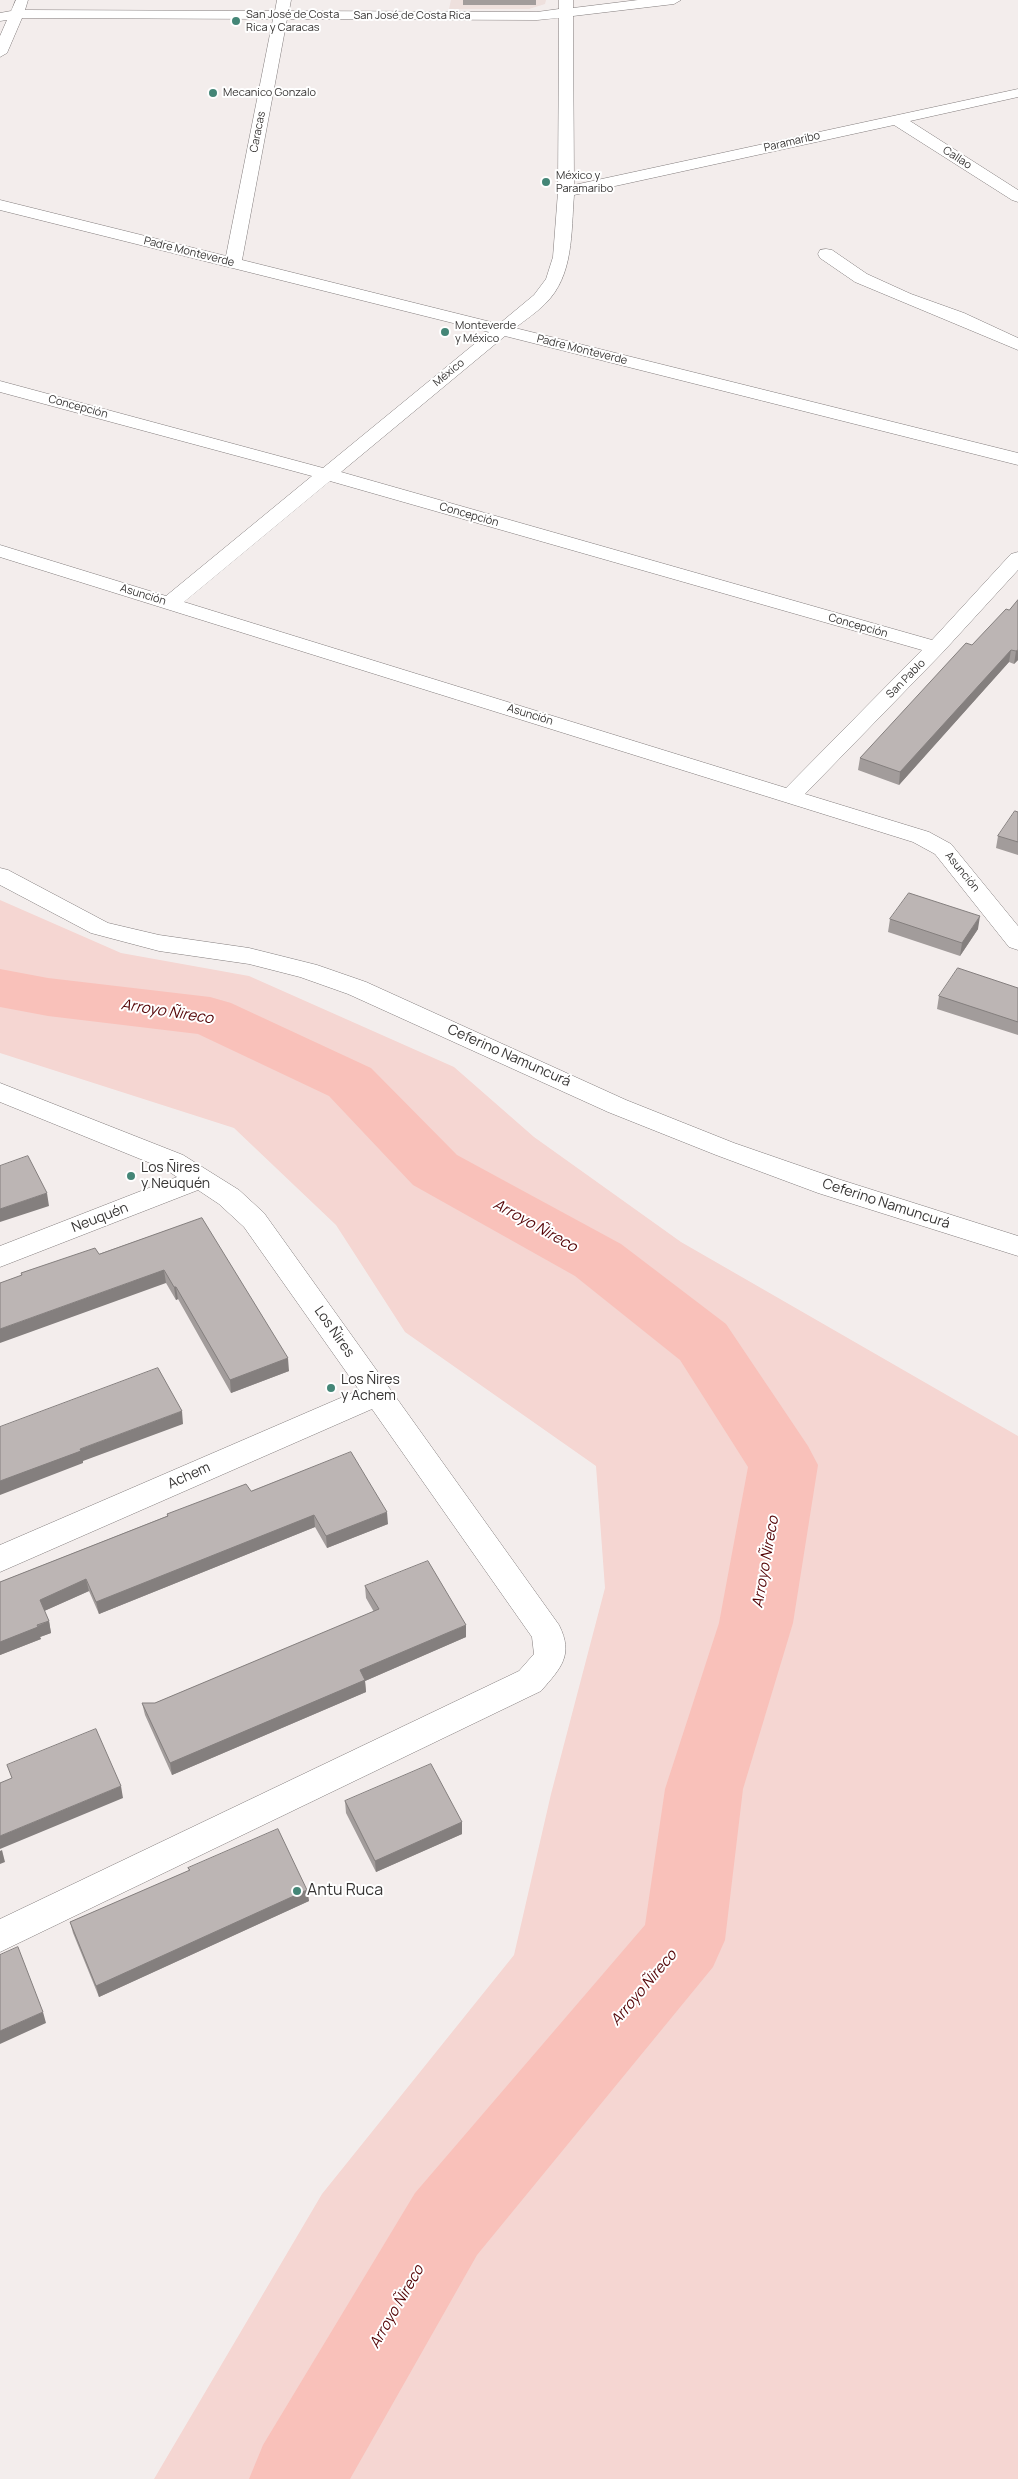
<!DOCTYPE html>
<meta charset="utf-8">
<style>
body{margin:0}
canvas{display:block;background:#f3edec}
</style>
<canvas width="1018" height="2479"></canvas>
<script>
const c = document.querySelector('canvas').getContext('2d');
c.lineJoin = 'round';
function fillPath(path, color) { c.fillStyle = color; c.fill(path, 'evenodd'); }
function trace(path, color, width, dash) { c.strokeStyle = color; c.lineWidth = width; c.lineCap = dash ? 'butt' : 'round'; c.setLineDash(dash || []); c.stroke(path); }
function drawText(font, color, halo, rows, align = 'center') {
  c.font = font + ' Manrope,sans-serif'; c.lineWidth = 4; c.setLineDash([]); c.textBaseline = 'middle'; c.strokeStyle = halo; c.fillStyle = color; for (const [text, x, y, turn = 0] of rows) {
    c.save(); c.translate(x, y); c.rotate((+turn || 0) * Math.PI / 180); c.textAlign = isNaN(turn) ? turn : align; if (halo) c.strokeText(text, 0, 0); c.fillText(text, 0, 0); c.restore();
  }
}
fillPath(new Path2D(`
 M451,0H546L545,4L529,9H449Z`), '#eee0dd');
fillPath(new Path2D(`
 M0,900L121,953L249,976L454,1067L534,1137L681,1242L1018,1436V2479H154L322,2194L514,1955L551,1794L605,1588L596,1466L405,1332L336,1225L234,1128L0,1053Z`), '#f5d6d2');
fillPath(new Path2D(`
 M0,969L48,978L210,997L231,1003L371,1068L457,1155L621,1244L726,1324L808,1446L818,1465L793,1623L743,1789L725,1940L713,1967L477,2255L350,2479H249L263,2445L415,2193L645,1925L665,1789L719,1623L748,1467L680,1360L575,1276L413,1185L329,1096L198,1034L48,1016L0,1007Z`), '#f9c1ba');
const minor = new Path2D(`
 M16,0H28L25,10L275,11L277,0H291L289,11L537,12L559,9V0H573V8L638,0H681L674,4L573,16L574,185L1018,89V97L910,121L1018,190V202L1012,200L894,125L574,195C571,232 574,276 545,304C536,313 525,320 515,328L1018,453V465L505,336L341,472L932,640L1011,554L1018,552V570L943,652L805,794L929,832L951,844L1018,926V950L1009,947L935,854L913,842L0,557V545L166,596L312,476L0,392V381L323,468L489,332L0,210V200L226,256L273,19L22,18L7,53L0,57V36L7,20L0,21V13L11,11ZM559,18L558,192L553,257L546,279L534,295L499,324L242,260L287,19L537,20ZM330,481L922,650L786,788L184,602Z
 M826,249L832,250L867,274L911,294L964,313L1018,338V350L855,282L820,258L818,254L820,250Z
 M0,868L8,870L108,923L159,935L249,948L317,965L366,982L626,1100L734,1143L838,1179L1018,1236V1256L818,1193L716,1155L608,1112L348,994L300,977L249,964L159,951L91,933L0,885Z
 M0,1083L183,1155L239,1190L264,1213L559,1625C574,1655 561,1668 541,1691L0,1952V1919L519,1671L534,1654L532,1637L372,1409L0,1572V1545L359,1390L244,1227L219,1204L198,1190L0,1267V1246L177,1177L165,1169L0,1102Z`);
trace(minor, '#837d7d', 1);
fillPath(minor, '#fff');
fillPath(new Path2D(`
 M463,0H536V5H463Z
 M1009,610L1018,660L1014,664L1009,662L899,785L858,770L860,758L972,645Z
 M1018,812V855L996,848L998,836Z
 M890,919L978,929L960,956L888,932Z
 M1018,988V1035L937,1009L939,996Z
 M202,1218L289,1371L231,1393L178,1299L176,1300L166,1283L21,1275V1273L99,1254Z
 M251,1491L388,1524L327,1548L315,1527L99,1614L89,1591L44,1611L49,1621L51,1633L40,1637L41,1639L0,1655V1582L167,1516V1514Z
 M365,1586L466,1637L365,1681L366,1692L172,1775L145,1715L142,1703H155L374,1612L366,1598Z
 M345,1801L462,1822V1834L376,1872L346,1813Z
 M188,1868L307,1890L309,1901L99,1997L73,1933L70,1922L189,1871Z`), '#a29c9b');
fillPath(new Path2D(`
 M1011,650L1009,662L899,785L900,772Z
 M1018,650V660L1014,664L1016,651Z
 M980,916L978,929L960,956L962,943Z
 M47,1193L49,1206L0,1222V1209Z
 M164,1270L166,1283L0,1343V1329Z
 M174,1287H176L178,1299L176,1300Z
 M288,1358L289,1371L231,1393L230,1380Z
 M182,1411L183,1424L83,1461V1463L0,1495V1481L80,1449Z
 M387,1512L388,1524L327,1548L326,1536Z
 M314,1515L315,1527L99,1614L96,1602Z
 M86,1579L89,1591L42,1612L40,1600Z
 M49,1621L51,1633L40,1637L41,1639L0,1655V1642Z
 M466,1625V1637L365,1681L366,1692L172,1775L170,1763L360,1670Z
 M121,1786L123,1798L0,1849V1836Z
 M462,1822V1834L376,1872L375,1861Z
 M2,1850L5,1862L0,1864V1851Z
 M307,1890L309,1901L99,1997L96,1986Z
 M43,2012L46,2023L0,2044V2031Z`), '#847f7e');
const building = new Path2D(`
 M1018,600V650L1016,651L1011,650L900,772L860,758L966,643L972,645L1006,609L1009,610Z
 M1015,811L1018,812V842L998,836Z
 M909,893L980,916L962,943L890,919Z
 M958,968L1018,988V1022L939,996Z
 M28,1156L47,1193L0,1209V1166Z
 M202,1218L288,1358L230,1380L176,1287H174L164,1270L0,1329V1283L22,1275L21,1273L95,1248L99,1254Z
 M158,1368L182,1411L80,1449L81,1451L0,1481V1427Z
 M351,1452L387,1512L326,1536L314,1515L96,1602L86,1579L40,1600L49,1621L37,1625L38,1627L0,1642V1582L168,1516L167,1514L246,1484L251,1491Z
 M428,1561L466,1625L360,1670L365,1680L170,1763L142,1703H155L379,1609L365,1586Z
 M96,1729L121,1786L0,1836V1783L12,1778L7,1765Z
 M431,1764L462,1822L375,1861L345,1801Z
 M278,1829L307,1890L96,1986L70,1922L190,1870L188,1868Z
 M18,1947L43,2012L0,2031V1955Z`);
fillPath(building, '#bcb5b4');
trace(building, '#847f7e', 1);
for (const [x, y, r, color] of [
 [236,21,5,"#448677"],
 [213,93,5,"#448677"],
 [546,182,5,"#448677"],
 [445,332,5,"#448677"],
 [131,1176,5,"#448677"],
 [331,1388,5,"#448677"],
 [297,1891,5,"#448677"]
]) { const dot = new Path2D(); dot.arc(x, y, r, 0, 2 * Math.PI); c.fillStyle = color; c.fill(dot); trace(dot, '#fff', 2); }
drawText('11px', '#373534', '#fff', [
 ["San José de Costa",246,15],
 ["Rica y Caracas",246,28],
 ["Mecanico Gonzalo",223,93],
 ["México y",556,176],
 ["Paramaribo",556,189],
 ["Monteverde",455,326],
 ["y México",455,339]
], 'left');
drawText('11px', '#373534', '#fff', [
 ["San José de Costa Rica",412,16],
 ["Caracas",258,132,-79],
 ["Paramaribo",792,142,-13],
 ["Callao",957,158,33],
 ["Padre Monteverde",189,252,14],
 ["Padre Monteverde",582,350,14],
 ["México",449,373,-39],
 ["Concepción",78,407,15],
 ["Concepción",469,515,16],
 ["Asunción",143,595,17],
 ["Concepción",858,626,16],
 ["San Pablo",906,679,-45],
 ["Asunción",530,715,17],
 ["Asunción",962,872,51]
]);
drawText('14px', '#373534', '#fff', [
 ["Ceferino Namuncurá",509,1056,24],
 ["Ceferino Namuncurá",886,1204,18],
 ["Neuquén",100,1218,-21],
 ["Los Ñires",334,1332,55],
 ["Achem",189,1476,-24]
]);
drawText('14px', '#373534', '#fff', [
 ["Los Ñires",141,1168],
 ["y Neuquén",141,1184],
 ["Los Ñires",341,1380],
 ["y Achem",341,1396]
], 'left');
drawText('italic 15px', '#540406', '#fff', [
 ["Arroyo Ñireco",167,1012,9],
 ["Arroyo Ñireco",535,1226,29],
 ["Arroyo Ñireco",766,1562,-80],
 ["Arroyo Ñireco",644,1988,-50],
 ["Arroyo Ñireco",397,2307,-60]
]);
drawText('16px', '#373534', '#fff', [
 ["Antu Ruca",307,1891]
], 'left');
</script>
